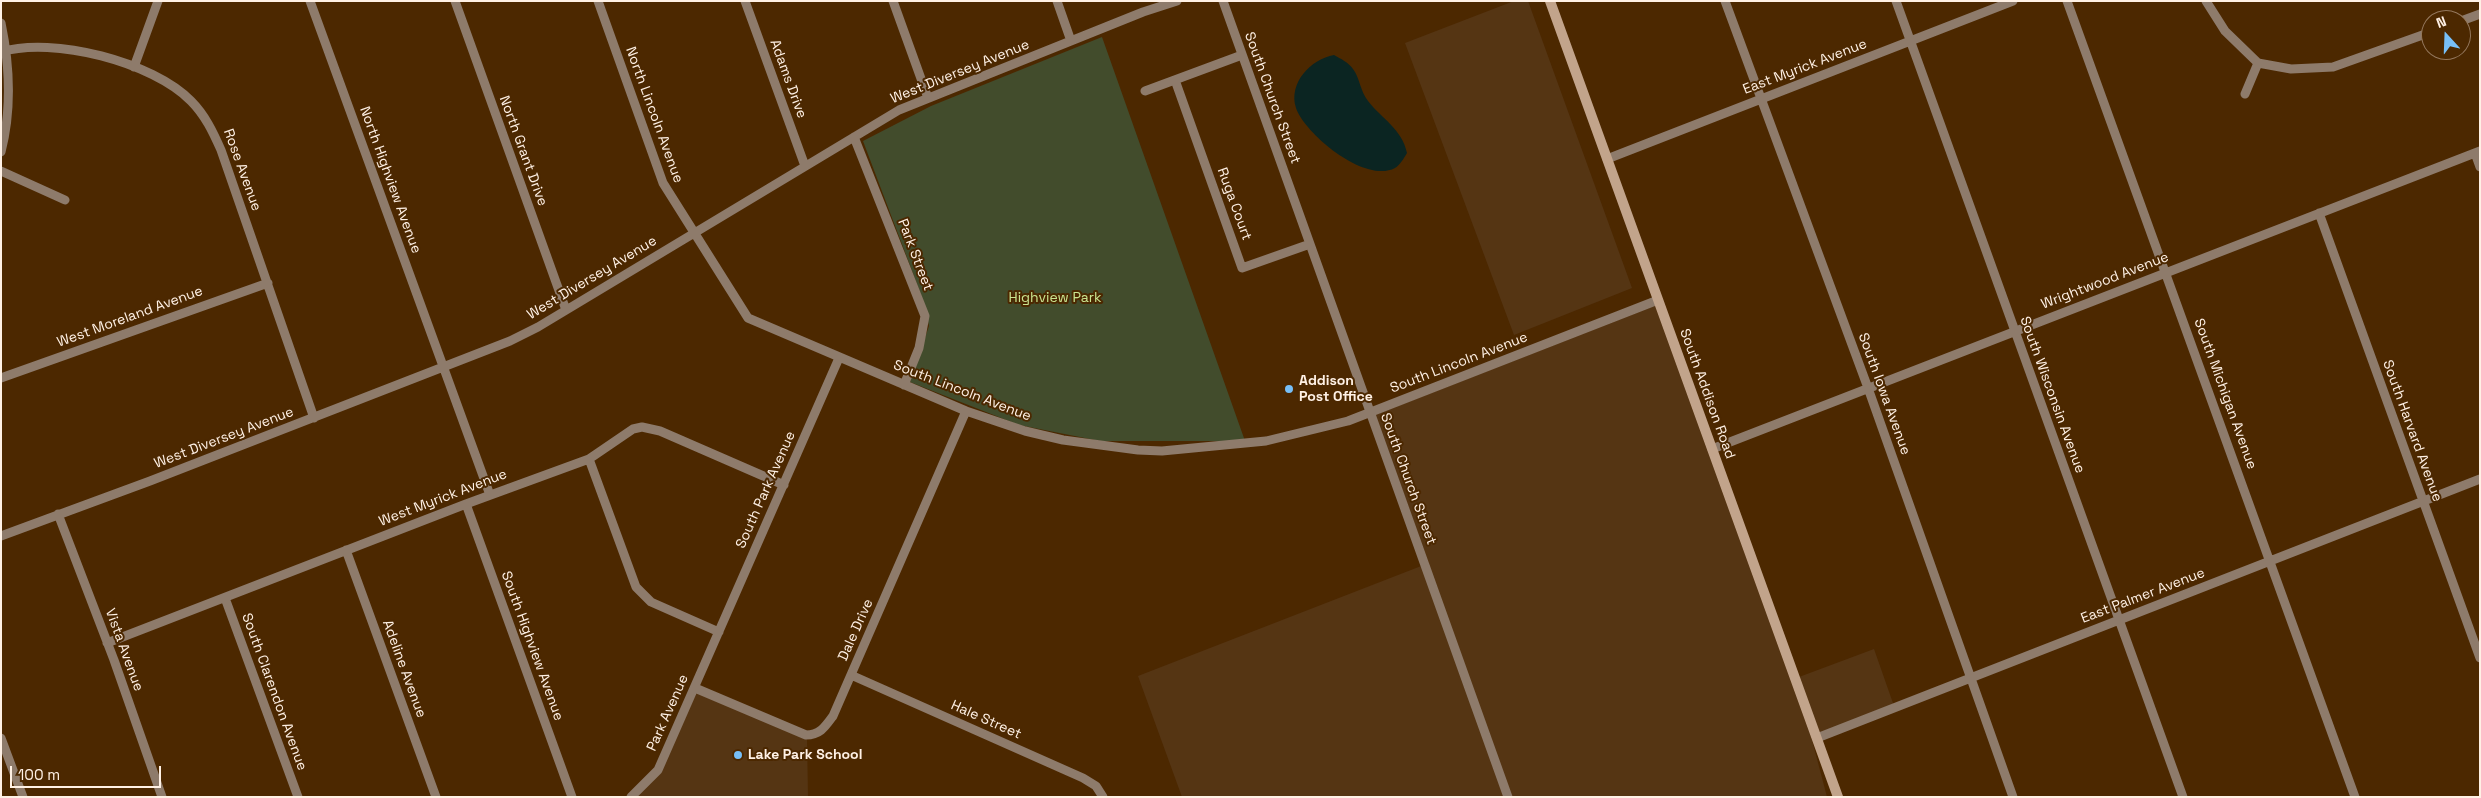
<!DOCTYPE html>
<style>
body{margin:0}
#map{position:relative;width:2481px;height:798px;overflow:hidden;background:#4c2800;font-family:"Space Grotesk",sans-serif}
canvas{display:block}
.frame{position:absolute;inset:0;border:2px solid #fff1e5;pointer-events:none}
.north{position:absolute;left:2421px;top:10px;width:50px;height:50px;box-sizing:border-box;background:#4c2800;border:1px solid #94785c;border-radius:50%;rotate:340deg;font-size:14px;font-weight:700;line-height:20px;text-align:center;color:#fff1e5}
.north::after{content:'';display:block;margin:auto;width:18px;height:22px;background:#77bff7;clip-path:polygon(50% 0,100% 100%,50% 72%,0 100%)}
.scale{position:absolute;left:10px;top:766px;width:151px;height:22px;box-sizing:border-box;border:2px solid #fff1e5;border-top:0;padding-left:6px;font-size:15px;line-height:18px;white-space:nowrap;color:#fff1e5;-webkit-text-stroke:4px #4c2800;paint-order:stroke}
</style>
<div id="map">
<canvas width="2481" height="798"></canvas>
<div class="frame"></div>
<div class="north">N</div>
<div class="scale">100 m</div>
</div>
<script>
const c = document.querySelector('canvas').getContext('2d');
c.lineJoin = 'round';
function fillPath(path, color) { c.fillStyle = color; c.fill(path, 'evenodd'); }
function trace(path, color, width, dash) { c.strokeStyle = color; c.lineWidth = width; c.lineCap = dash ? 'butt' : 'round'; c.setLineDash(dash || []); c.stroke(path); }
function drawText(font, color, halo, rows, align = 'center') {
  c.font = font + ' "Space Grotesk",sans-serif'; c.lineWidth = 4; c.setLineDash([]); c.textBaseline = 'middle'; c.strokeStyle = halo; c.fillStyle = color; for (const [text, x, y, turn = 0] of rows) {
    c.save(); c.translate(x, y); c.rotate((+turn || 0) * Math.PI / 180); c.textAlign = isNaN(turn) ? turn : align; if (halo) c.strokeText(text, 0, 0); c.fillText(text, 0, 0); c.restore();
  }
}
fillPath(new Path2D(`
 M1514,1H1528L1632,288L1514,335L1405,43Z
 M1655,306L1812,740L1827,797H1182L1138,676L1429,563L1375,415Z
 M1874,649L1894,706L1819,735L1799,677Z
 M697,692L807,738L808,797H635L660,772Z`), '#553513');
fillPath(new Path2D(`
 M1102,37L1245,441H1100L1019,425L910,382L929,326L923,300L863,141L931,106Z`), '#424c2c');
fillPath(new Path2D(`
 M1334,55C1341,59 1348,62 1353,69C1360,78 1360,91 1368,101C1382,119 1402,129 1407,153C1404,158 1400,165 1395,168C1365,184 1305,134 1296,108C1288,83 1311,59 1334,55Z`), '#0b2522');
trace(new Path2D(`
 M310,1L490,495
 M455,1L566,310
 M598,1L663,183L748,318L966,411L1025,431L1063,440L1138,450L1162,451L1266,441L1348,421L1658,300
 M745,1L805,166
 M893,1L928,98
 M1057,1L1071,41
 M1223,1L1508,797
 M1725,1L1868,388L2013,797
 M1896,1L2183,797
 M2067,1L2355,797
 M2206,1L2225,31L2258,63L2245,94
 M2461,21L2480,14
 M1,23C10,66 12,109 1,152
 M1,52C53,36 153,62 191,101C205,115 213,132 221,150L314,418
 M2258,63L2291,69L2333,67L2431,32
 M134,67L158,1
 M1175,80L1242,268L1310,244
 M1145,91L1242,55
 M854,137L925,316L919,348L904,385
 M2475,153L2480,167
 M1607,159L2013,1
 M1,171L65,200
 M2319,213L2480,658
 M1,378L268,283
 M1712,449L2480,151
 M589,459L636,587L651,602L719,632
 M466,504L572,797
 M58,514L114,660L162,797
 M1,536L150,481L510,341L538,327L899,110L1143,12L1177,1
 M346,550L436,797
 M225,598L298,797
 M107,643L466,504L589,459L633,429L642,427L660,431L784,485
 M851,675L1083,778L1096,786L1103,797
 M695,688L806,735C820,735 825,727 833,716L966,411
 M1,738L23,797
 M1817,738L2480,479
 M631,797L658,770L839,358`), '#8e7b6b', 9);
trace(new Path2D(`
 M1550,1L1838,797`), '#c2a48b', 10);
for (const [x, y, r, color] of [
 [1289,389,5,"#77bff7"],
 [738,755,5,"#77bff7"]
]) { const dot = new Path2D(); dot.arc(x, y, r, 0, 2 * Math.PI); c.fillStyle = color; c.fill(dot); trace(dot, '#4c2800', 2); }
drawText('14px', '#fff1e5', '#4c2800', [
 ["East Myrick Avenue",1805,67,-21],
 ["West Diversey Avenue",960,72,-22],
 ["Adams Drive",788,79,70],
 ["South Church Street",1272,98,70],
 ["North Lincoln Avenue",654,115,70],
 ["North Grant Drive",523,151,70],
 ["Rose Avenue",242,170,70],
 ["North Highview Avenue",390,180,70],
 ["Ruga Court",1234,204,70],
 ["Park Street",915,255,69],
 ["West Diversey Avenue",592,278,-31],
 ["Wrightwood Avenue",2105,281,-21],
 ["West Moreland Avenue",130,317,-20],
 ["South Lincoln Avenue",1459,363,-21],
 ["South Lincoln Avenue",962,391,21],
 ["South Addison Road",1707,394,70],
 ["South Iowa Avenue",1884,394,70],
 ["South Michigan Avenue",2225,394,70],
 ["South Wisconsin Avenue",2052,395,70],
 ["South Harvard Avenue",2412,431,70],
 ["West Diversey Avenue",224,438,-21],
 ["South Church Street",1408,479,70],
 ["South Park Avenue",766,490,-66],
 ["West Myrick Avenue",443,498,-21],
 ["East Palmer Avenue",2143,596,-21],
 ["Dale Drive",856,630,-66],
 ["South Highview Avenue",532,646,70],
 ["Vista Avenue",124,650,70],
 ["Adeline Avenue",404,669,70],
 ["South Clarendon Avenue",274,692,70],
 ["Park Avenue",668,713,-66],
 ["Hale Street",986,720,24]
]);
drawText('14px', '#cae591', '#4c2800', [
 ["Highview Park",1055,298]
]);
drawText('bold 14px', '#fff1e5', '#4c2800', [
 ["Addison",1299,381],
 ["Post Office",1299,397],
 ["Lake Park School",748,755]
], 'left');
</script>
